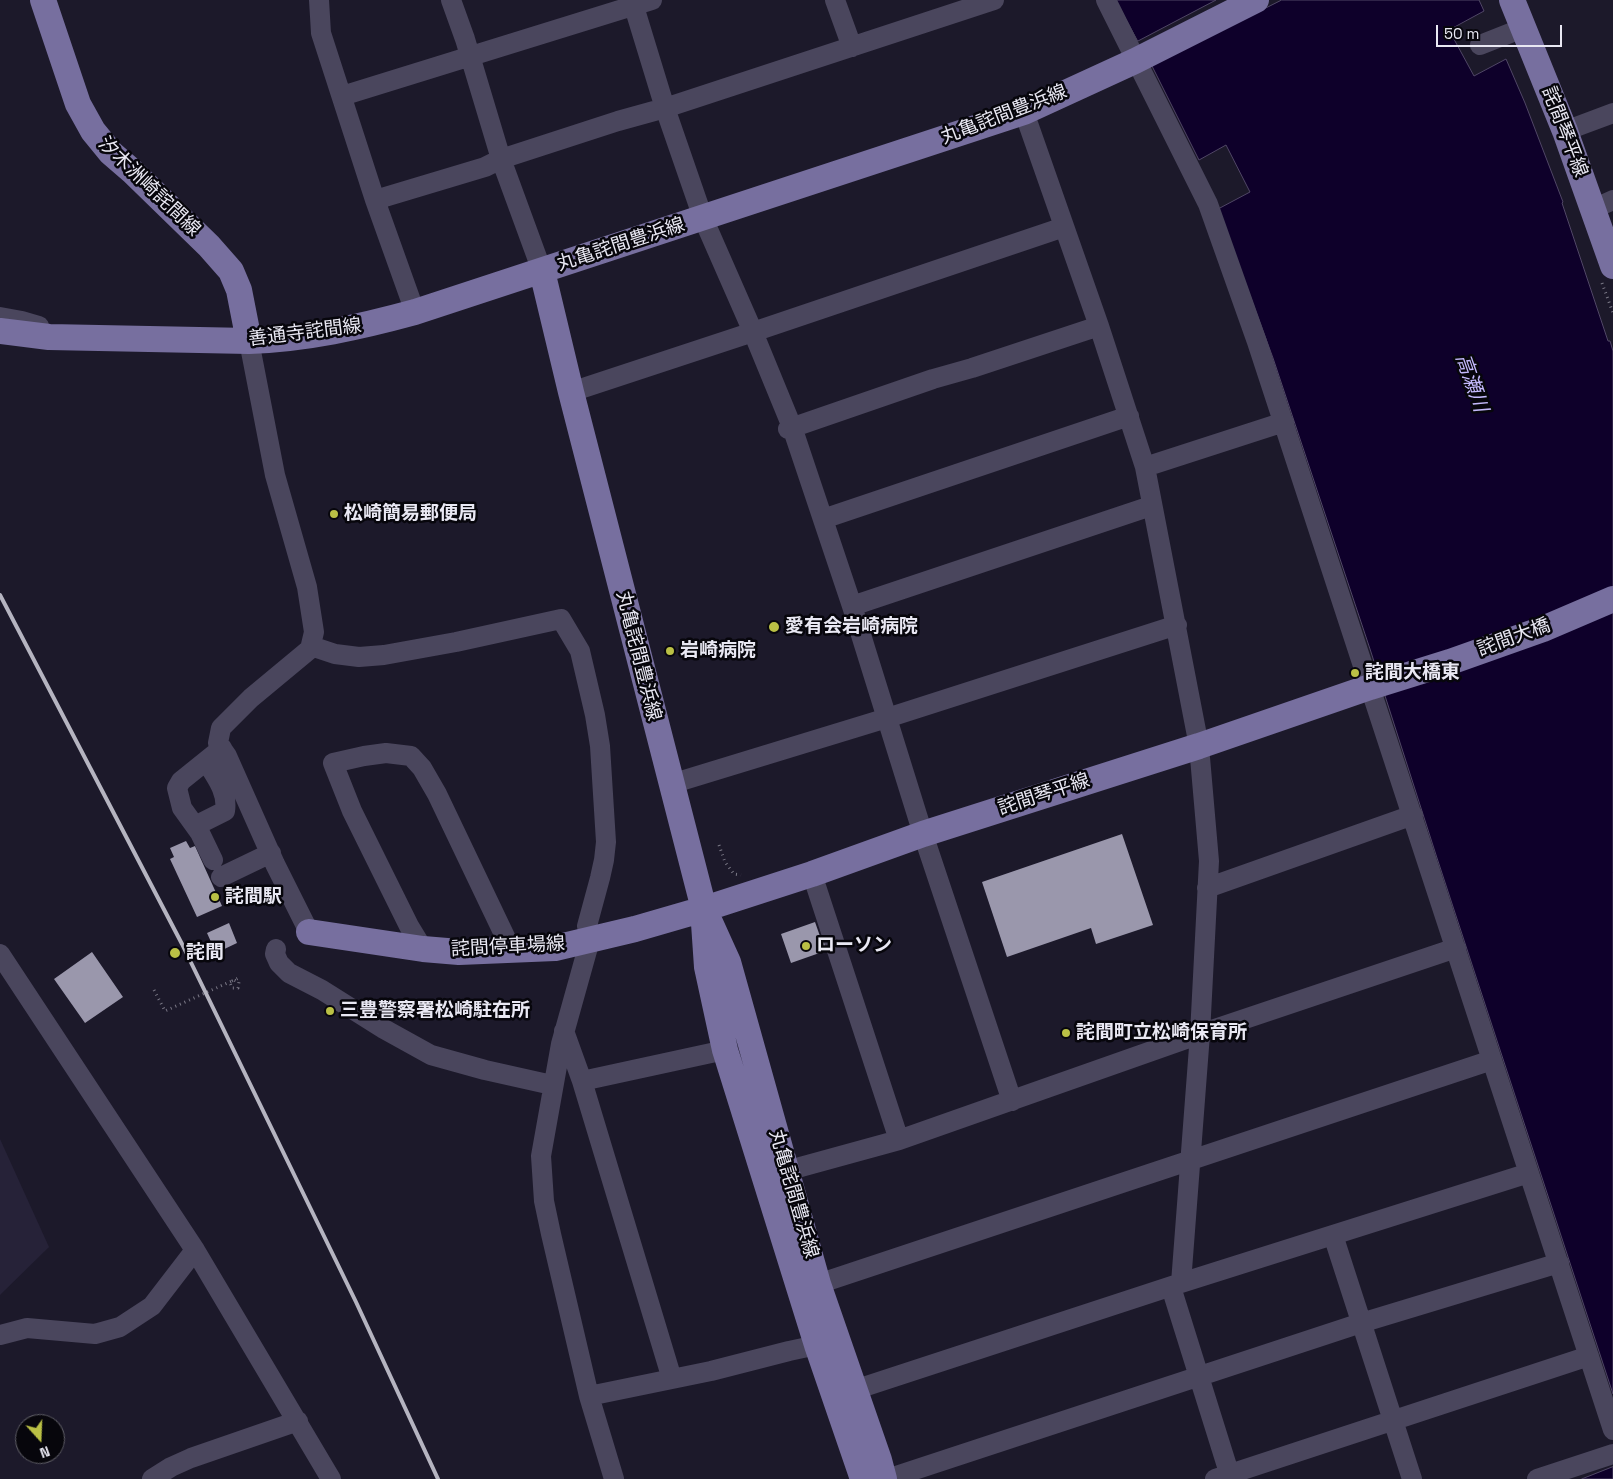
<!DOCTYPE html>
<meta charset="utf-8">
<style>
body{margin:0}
#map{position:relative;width:1613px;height:1479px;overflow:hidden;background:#1c192a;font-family:"Space Grotesk",sans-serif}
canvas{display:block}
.north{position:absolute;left:15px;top:1414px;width:50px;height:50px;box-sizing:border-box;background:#07060c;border:1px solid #616068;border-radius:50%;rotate:160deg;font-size:14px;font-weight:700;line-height:20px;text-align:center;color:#e9e8f3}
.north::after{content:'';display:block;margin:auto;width:18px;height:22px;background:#bac045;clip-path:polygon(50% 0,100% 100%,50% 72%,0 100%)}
.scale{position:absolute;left:1436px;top:25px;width:126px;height:22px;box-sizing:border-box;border:2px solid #e9e8f3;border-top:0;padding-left:6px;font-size:15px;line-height:18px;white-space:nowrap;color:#e9e8f3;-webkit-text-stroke:4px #07060c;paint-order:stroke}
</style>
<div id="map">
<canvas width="1613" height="1479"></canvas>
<div class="north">N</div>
<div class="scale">50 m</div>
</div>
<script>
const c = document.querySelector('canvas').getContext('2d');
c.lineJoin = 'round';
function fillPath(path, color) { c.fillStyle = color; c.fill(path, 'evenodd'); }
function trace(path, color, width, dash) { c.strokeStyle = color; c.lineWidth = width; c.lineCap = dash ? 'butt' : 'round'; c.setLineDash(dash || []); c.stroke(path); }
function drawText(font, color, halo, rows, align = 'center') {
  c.font = font + ' "Space Grotesk","Noto Sans JP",sans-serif'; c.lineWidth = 5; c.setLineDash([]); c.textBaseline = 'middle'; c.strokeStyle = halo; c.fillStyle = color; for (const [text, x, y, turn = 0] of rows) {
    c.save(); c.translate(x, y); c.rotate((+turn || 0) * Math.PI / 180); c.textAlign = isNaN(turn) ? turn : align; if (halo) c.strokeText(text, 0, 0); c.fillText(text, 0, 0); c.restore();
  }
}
fillPath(new Path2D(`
 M0,1139L49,1247L0,1295Z`), '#262238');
const water = new Path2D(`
 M1116,0H1216L1138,41Z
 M1282,0H1479L1484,11L1449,30L1474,76L1506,59L1525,103L1563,202L1562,203L1608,341H1610L1613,351V1394L1437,858L1370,649L1273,358L1218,209L1250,192L1226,145L1199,160L1152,66Z
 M1613,1467V1479H1582Z`);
fillPath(water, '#0e002a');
trace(water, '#504666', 1);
fillPath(new Path2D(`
 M1122,834L1153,925L1096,944L1091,928L1007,957L982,882Z
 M186,841L190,848L195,846L222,906L197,917L170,859L174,857L170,848Z
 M815,922L822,942L825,941L828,950L791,963L781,934Z
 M229,923L237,943L216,953L207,933Z
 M92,952L123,997L85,1023L54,979Z`), '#9a97ac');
trace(new Path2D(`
 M1602,283L1613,313
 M719,845L725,862L734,874L741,875
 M154,990L165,1011L234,980L239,982L238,988H232L230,983L232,981L241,977`), '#7b7987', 3, [1, 4]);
trace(new Path2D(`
 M319,0L321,33L375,200L415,312
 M451,0L465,39L501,159L542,271
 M632,0L665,108L703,218L753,332L792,427L852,606L923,834L1012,1101
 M835,0L852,47
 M1106,0L1208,204L1257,342L1613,1430
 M1480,45L1523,28
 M342,96L652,0
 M1024,112L1099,326L1145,467L1199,746L1209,861L1200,1034L1181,1283
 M1565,131L1613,113
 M375,200L485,167L501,159L618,121L665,108L994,0
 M1593,209L1613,200
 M0,317L22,321L39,326
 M249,341L275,475L307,587L314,632L310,649L251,698L221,728L218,743L227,756L275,864L309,932
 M571,392L753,332L1064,227
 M788,429L933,379L972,368L1099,326
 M1145,467L1284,422
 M823,519L1129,416
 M852,606L1151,506
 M311,646L335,654L359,657L384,655L456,642L561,619L580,651L595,715L600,746L606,842L604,860L600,878L587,926L590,940L561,1044L541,1156L544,1201L551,1234L589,1396L614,1479
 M671,784L887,718L1177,625
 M195,826L225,811C228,792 216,777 206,761
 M213,860L200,833L182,808L177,788L181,781L222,748
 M812,874L899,1140
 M221,877L271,853
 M1207,888L1413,815
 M276,949L275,954L279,963L289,973L322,990L384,1029L431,1055L485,1070L552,1085
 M423,949L409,926L352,811L333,763L364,756L386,753L411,756L422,768L437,794L511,949
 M0,954L195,1250L331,1479
 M564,1031L582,1081L672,1379
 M582,1081L725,1050
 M786,1171L899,1140L1200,1034L1456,948
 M1333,1235L1412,1479
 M818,1284L1492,1060
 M1171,1287L1231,1479
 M0,1335L27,1328L95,1334L120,1327L152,1306L195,1250
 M842,1394L1181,1283L1529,1173
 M589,1396L711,1371L789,1351L817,1345
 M152,1479L171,1467L191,1458L298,1421
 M887,1479L1361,1323L1559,1263
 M1215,1479L1589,1356
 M1537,1479L1613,1454`), '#4a465d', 20);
trace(new Path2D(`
 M43,0L78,104L93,131L111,153L133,172L209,246L231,271L239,290L249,341
 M1512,0L1565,131L1613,266
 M542,271L571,392L704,909L728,962L818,1284L879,1460L884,1479
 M0,331L49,337L249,341C306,339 360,327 415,312L1024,112L1135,61L1256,0
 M704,923L707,967L725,1050L817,1345L863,1479
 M309,932L423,949L459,952L555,948L635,929L704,909L812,874L923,834L1199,746L1370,687L1450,662L1543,629L1613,599`), '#776f9f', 26);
trace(new Path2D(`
 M0,595L182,944L356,1302L438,1479`), '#b5b4c0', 4);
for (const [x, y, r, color] of [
 [334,514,5,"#bac045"],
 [774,627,6,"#bac045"],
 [670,651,5,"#bac045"],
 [1355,673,5,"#bac045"],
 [215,897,5,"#bac045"],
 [806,946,5,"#bac045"],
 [175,953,6,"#bac045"],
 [330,1011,5,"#bac045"],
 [1066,1033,5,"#bac045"]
]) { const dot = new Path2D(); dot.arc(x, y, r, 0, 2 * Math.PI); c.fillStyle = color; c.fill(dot); trace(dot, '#07060c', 2); }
drawText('19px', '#e9e8f3', '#07060c', [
 ["丸亀詫間豊浜線",1004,115,-21],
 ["詫間琴平線",1564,132,69],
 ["汐木洲崎詫間線",149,187,44],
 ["丸亀詫間豊浜線",621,245,-18],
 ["善通寺詫間線",305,333,-7],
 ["詫間大橋",1514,638,-20],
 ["丸亀詫間豊浜線",638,656,76],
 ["詫間琴平線",1044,795,-18],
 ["詫間停車場線",508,947,-3],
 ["丸亀詫間豊浜線",793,1194,74]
]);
drawText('bold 19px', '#e9e8f3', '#07060c', [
 ["松崎簡易郵便局",344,514],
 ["愛有会岩崎病院",785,627],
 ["岩崎病院",680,651],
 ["詫間大橋東",1365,673],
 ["詫間駅",225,897],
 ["ローソン",816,946],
 ["詫間",186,953],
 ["三豊警察署松崎駐在所",340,1011],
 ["詫間町立松崎保育所",1076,1033]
], 'left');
drawText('italic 20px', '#c4b9fc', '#07060c', [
 ["高瀬川",1471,383,71]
]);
</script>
